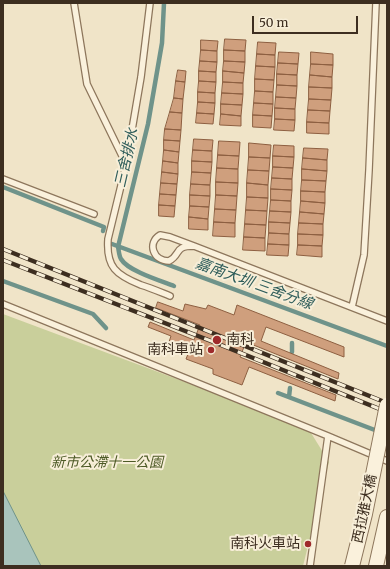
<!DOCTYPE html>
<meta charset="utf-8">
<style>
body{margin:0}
#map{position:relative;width:390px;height:569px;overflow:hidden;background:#f0e4c8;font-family:Merriweather,serif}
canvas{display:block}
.frame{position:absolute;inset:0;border:4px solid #3d2e20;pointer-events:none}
.scale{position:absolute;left:252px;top:16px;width:106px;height:18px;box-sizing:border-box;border:2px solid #3d2e20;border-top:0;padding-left:5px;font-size:12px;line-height:14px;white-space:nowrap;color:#3d2e20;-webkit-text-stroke:3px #f7eed8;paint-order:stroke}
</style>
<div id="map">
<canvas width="390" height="569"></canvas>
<div class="frame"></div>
<div class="scale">50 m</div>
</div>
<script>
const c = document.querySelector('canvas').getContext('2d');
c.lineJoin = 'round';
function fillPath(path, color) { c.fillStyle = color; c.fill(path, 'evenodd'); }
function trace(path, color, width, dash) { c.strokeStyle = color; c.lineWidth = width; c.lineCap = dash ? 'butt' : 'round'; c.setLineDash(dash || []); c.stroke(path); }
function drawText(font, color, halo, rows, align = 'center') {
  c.font = font + ' Merriweather,"Noto Sans TC",serif'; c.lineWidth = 4; c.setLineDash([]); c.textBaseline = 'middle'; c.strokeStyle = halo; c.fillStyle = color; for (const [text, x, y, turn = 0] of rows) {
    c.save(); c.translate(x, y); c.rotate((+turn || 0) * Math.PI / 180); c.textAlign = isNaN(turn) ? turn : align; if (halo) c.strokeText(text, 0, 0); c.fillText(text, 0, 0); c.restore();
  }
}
fillPath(new Path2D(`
 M3,314L308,428L329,462L303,566H3Z`), '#c9cf9b');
const water = new Path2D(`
 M3,491L41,566H3Z`);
fillPath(water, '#a9c4bc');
trace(water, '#6f938a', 1);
trace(new Path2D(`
 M164,3L162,43L148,124L118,247C119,251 119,256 121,259C128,271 161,281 174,286
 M3,187L104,227L103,231
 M112,244L387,346
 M3,281L93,314L106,328
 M292,352V343
 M278,393L380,432
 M289,397L290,388`), '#6f938a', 4.5);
const building = new Path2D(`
 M225,39L246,40L245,51L224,50Z
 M201,40L218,41L217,51L201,50Z
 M258,42L276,43L275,55L257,54Z
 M201,50L217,51V62L200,61Z
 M224,50L245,51V62L224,61Z
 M279,52L299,53L298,64L278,63Z
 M311,52L333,54V65L311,64Z
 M257,54L275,55V67L256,66Z
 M200,61L217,62L216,72L199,71Z
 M224,61L245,62L244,73L223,71Z
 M278,63L298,64L297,75L277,74Z
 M311,64L333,65L332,77L310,75Z
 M256,66L275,67L274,80L255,79Z
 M178,70L186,71L185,82L176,81Z
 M199,71L216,72V82L199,81Z
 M223,71L244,73L243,83L223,82Z
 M277,74L297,75V86L277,85Z
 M310,75L332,77V88L309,87Z
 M255,79L274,80L273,92L255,91Z
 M176,81L185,82L183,99L174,98Z
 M199,81L216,82L215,93L198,92Z
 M223,82L243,83V94L222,93Z
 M277,85L297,86L296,98L276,97Z
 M309,87L332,88L331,100L309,99Z
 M255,91L273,92V104L254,103Z
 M198,92L215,93V103L198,102Z
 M222,93L243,94L242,105L221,104Z
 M276,97L296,98L295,109L275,108Z
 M174,98L183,99L182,113L170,112Z
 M309,99L331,100L330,111L308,110Z
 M198,102L215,103L214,114L197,113Z
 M254,103L273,104L272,116L253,115Z
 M221,104L242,105L241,116L221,114Z
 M275,108L295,109V120L275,119Z
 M308,110L330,111L329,123L307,122Z
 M170,112L182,113L181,130L165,129Z
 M197,113L214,114L213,124L196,123Z
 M221,114L241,116V126L220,125Z
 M253,115L272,116L271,128L253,127Z
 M275,119L295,120L294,131L274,130Z
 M307,122L329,123V134L307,133Z
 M165,129L181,130L180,141L164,140Z
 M194,139L213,140L212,151L193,150Z
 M164,140L180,141L179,152L164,150Z
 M219,141L240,142L239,156L218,155Z
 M249,143L271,145L270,158L249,157Z
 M274,145L294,146V157L273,156Z
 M304,148L328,149L327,160L303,158Z
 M164,150L179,152L178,163L163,161Z
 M193,150L212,151V162L192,161Z
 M218,155L239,156L238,169L217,168Z
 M273,156L294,157L293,168L273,167Z
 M249,157L270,158L269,171L248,170Z
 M303,158L327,160V171L302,169Z
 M163,161L178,163V174L162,172Z
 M192,161L212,162L211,173L192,172Z
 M273,167L293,168L292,179L272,178Z
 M217,168L238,169V183L216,182Z
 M302,169L327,171L326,181L302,180Z
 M248,170L269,171L268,185L247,183Z
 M162,172L178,174L177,184L161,183Z
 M192,172L211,173L210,185L191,184Z
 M272,178L292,179V190L271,189Z
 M302,180L326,181L325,192L301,191Z
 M216,182L238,183L237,196L216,195Z
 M161,183L177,184L176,195L160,194Z
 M247,183L268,185V198L247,197Z
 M191,184L210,185V196L190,195Z
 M271,189L292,190L291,201L271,200Z
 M301,191L325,192V203L301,201Z
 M160,194L176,195L175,206L159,205Z
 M190,195L210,196L209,207L190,206Z
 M216,195L237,196L236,210L215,209Z
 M247,197L268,198L267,211L246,210Z
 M271,200L291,201V212L270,211Z
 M301,201L325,203L324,214L300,212Z
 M159,205L175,206L174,217L159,216Z
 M190,206L209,207L208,219L189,217Z
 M215,209L236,210L235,223L214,222Z
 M246,210L267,211L266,225L245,224Z
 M270,211L291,212L290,223L269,222Z
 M300,212L324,214L323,224L299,223Z
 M189,217L208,219V230L189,229Z
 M214,222L235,223V237L213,236Z
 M269,222L290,223L289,234L269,233Z
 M299,223L323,224V235L298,234Z
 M245,224L266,225L265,238L244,237Z
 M269,233L289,234V245L268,244Z
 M298,234L323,235L322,246L298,245Z
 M244,237L265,238V251L243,250Z
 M268,244L289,245L288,256L267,255Z
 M298,245L322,246V257L297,255Z
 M158,302L183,311L185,304L206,309L208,305L234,315L237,305L344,347V357L266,327L261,341L339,373L338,379L246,342L240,357L336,395L335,401L249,367L242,385L213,374V369L186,359L188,354L168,345L171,336L148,327L150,322L194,340L200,325L156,308Z`);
fillPath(building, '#cf9f7d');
trace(building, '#8d5f41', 1);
const service = new Path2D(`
 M74,3L87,84L126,164
 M150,3L141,77L126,165L108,239C106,267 116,275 141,285C151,288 160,292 170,296
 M3,179L94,214
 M160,235L170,237L194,246C173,246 182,254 169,261C153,261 147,243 160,235Z
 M194,246L387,321
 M3,304L328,436L387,461
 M352,307L364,255L369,170L376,3
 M310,566L328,436`);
const tertiary = new Path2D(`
 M376,566L387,517`);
trace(service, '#8d765c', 8);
trace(tertiary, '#8d765c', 16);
trace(service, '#faf1dc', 5.5);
trace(tertiary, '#faf1dc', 14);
const rail = new Path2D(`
 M3,249L387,403
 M3,260L216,343L387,412`);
trace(rail, '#3d2e20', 4.5);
trace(rail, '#f7eed8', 3, [9]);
const tertiaryBridge = new Path2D(`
 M352,566L365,514L387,405`);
trace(tertiaryBridge, '#8d765c', 16, []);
trace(tertiaryBridge, '#faf1dc', 14);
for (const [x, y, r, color] of [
 [217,340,5,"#9e2a2b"],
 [211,350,4,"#9e2a2b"],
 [308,544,4,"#9e2a2b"]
]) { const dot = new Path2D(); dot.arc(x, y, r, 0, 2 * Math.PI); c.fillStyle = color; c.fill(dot); trace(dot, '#f7eed8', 1.5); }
drawText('14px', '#3d2e20', '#f7eed8', [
 ["南科",226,340,"left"],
 ["南科車站",203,350],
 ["南科火車站",300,544]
], 'right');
drawText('italic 14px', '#4d5a26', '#f7eed8', [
 ["新市公滯十一公園",107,463]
]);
drawText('14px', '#3d2e20', '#f7eed8', [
 ["西拉雅大橋",365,509,-78]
]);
drawText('italic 15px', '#2f5d5a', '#f7eed8', [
 ["三舍排水",127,158,-77],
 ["嘉南大圳 三舍分線",254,284,20]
]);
</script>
